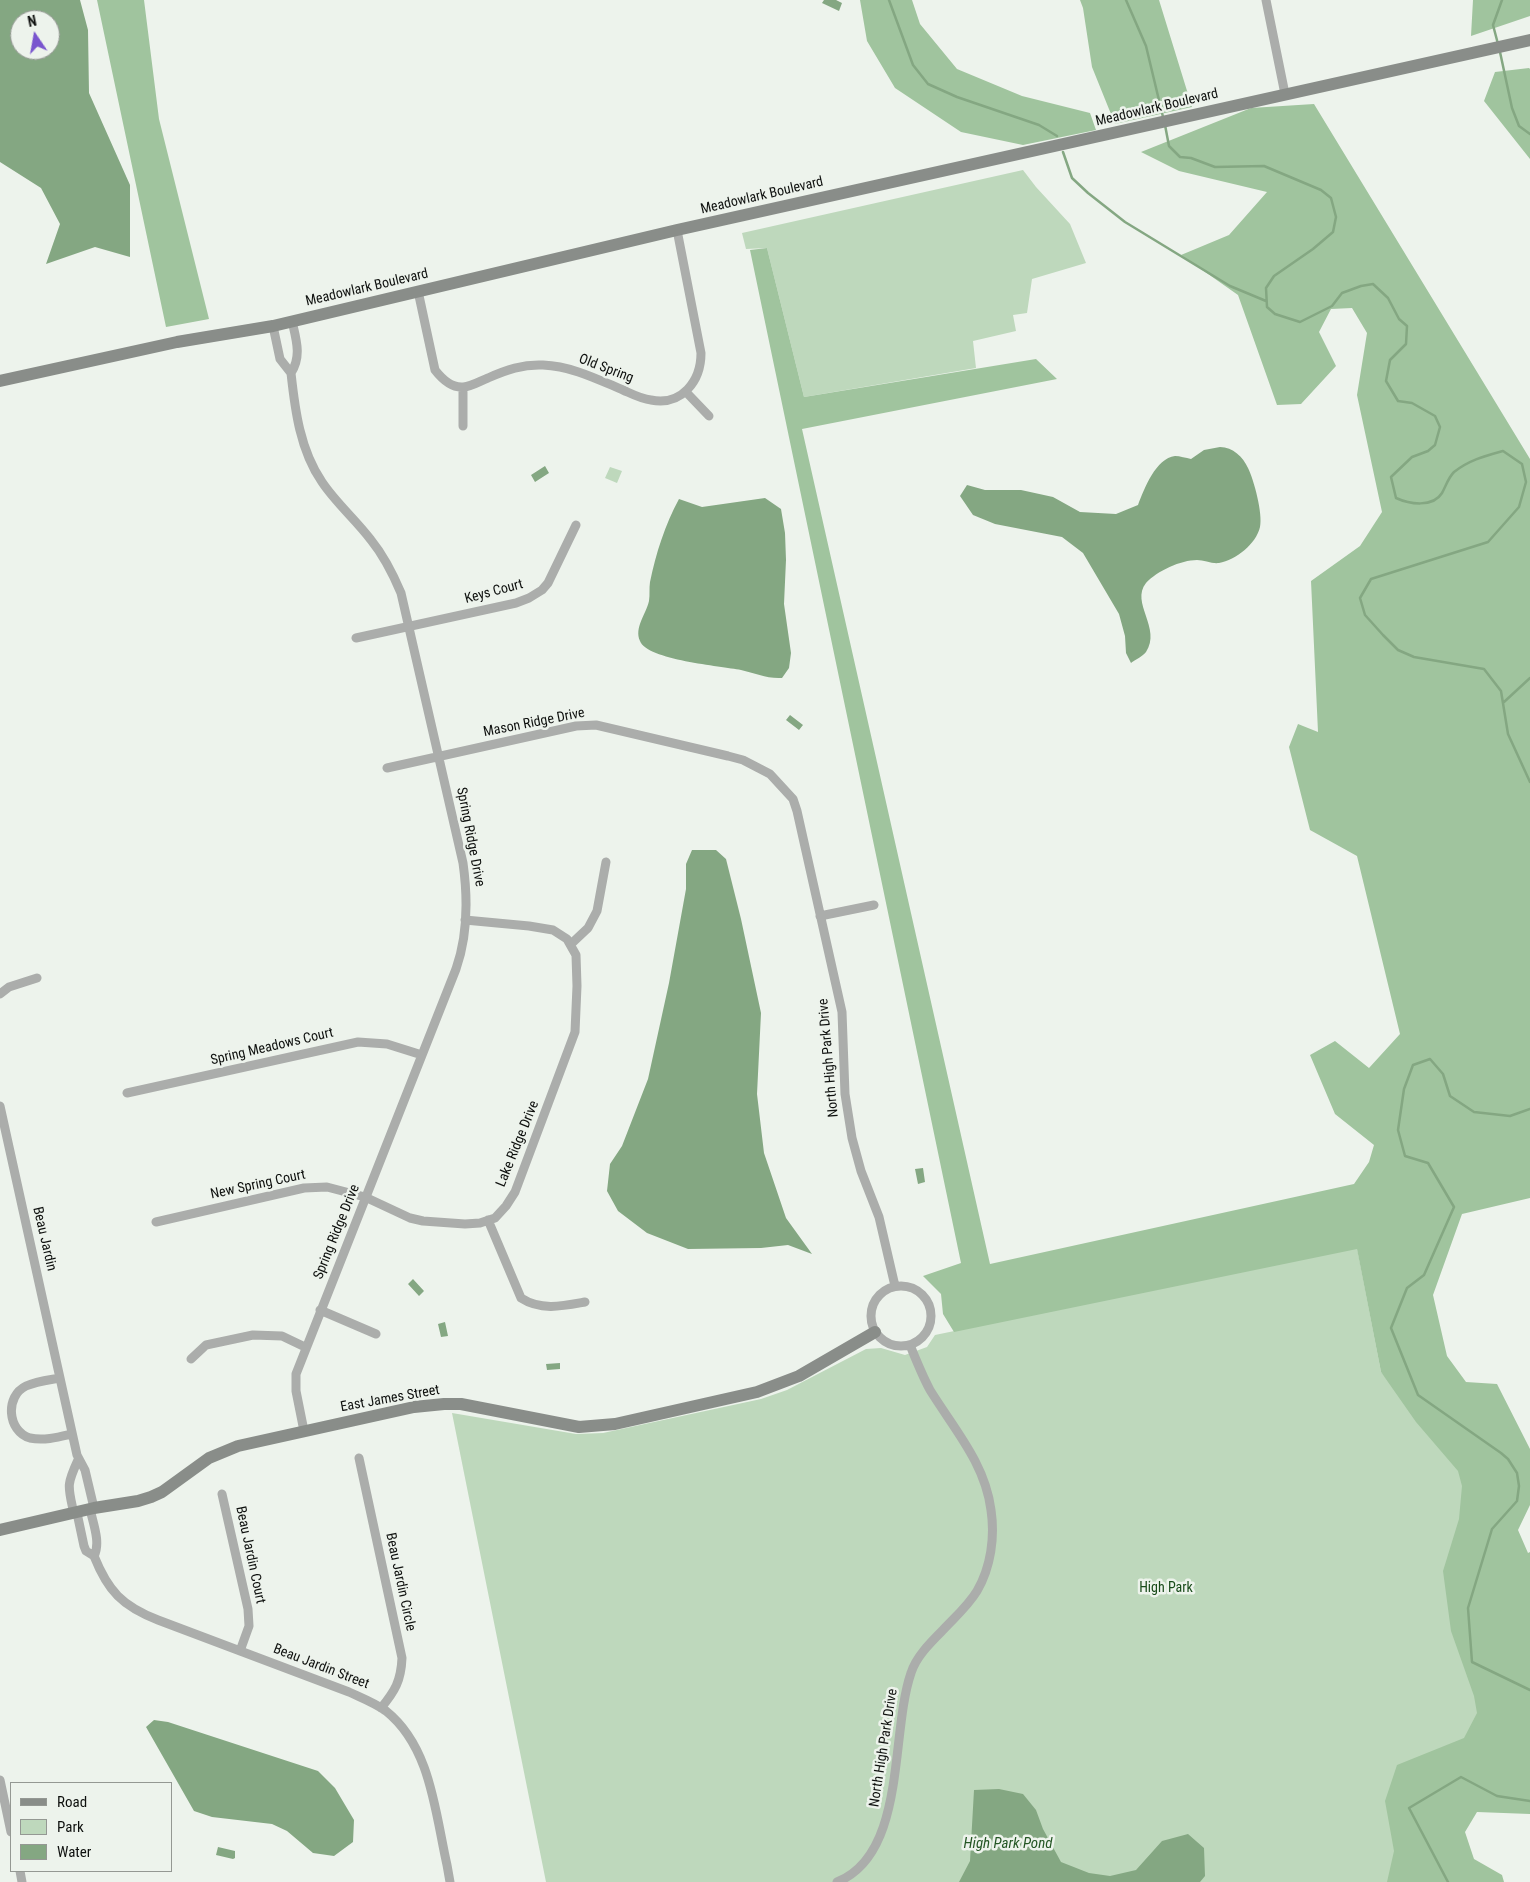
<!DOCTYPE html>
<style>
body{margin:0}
#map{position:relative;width:1530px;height:1882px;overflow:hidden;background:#edf3ec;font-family:"Roboto Condensed",sans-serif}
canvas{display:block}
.legend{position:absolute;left:10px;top:1782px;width:162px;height:90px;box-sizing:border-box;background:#edf3ec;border:1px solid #949893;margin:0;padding:6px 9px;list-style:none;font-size:15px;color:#0e100e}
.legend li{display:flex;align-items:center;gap:10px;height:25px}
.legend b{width:25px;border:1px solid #949893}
.north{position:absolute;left:10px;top:10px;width:50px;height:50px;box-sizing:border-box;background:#edf3ec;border:1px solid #949893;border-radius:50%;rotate:348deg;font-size:14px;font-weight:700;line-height:20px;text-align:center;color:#0e100e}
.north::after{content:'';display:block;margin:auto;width:18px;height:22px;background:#7955ce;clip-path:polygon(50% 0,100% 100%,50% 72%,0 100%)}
</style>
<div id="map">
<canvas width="1530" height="1882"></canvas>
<ul class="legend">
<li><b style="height:6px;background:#898d89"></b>Road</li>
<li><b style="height:14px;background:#bed8bc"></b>Park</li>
<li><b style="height:14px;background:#84a782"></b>Water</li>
</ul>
<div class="north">N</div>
</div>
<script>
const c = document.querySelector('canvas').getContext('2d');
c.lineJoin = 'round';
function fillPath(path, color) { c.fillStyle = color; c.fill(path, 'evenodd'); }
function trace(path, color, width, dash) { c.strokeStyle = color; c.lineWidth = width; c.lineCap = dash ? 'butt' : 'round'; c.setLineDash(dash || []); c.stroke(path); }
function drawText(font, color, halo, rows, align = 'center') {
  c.font = font + ' "Roboto Condensed",sans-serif'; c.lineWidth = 5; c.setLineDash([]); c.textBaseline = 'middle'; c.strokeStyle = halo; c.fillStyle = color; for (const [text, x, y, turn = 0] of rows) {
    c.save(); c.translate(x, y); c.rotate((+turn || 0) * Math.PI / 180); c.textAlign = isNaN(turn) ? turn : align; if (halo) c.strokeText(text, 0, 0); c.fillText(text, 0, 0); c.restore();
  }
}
fillPath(new Path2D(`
 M1023,170L1036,187L1070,224L1086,263L1032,279L1027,313L1013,315L1016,331L973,341L976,368L804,397L767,248L746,249L742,233Z
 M610,467L622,471L617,483L605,478Z
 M1357,1248L1381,1372L1469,1468L1530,1697L1465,1767L1435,1882H546L452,1413L576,1434L603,1433L761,1399L787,1390L866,1349L881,1348L905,1355L927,1347L935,1335Z`), '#bed8bc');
fillPath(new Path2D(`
 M97,0H144L159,119L209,319L166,327Z
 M860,0H912L920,24L957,69L1022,96L1090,113L1096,130L1023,145L961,132L895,88L867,41Z
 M1080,0H1159L1192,107L1115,124L1092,67L1083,8Z
 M1473,0H1530V16L1471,36Z
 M1529,68L1530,69V159L1484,101L1495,72Z
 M1314,104L1530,459V1198L1462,1214L1433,1295L1447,1356L1466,1382L1497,1384L1530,1449V1505L1518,1530L1528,1553L1530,1552V1814L1477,1812L1465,1832L1474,1859L1502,1875L1504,1882H1387L1394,1851L1385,1801L1397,1765L1464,1738L1477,1713L1474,1696L1451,1631L1443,1571L1459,1519L1462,1486L1458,1471L1416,1422L1381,1372L1357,1249L954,1332L943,1314L941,1294L923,1276L961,1263L750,250L767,248L804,397L1036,359L1057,379L802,429L990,1264L1354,1184L1369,1162L1374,1145L1335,1114L1310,1055L1335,1041L1369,1068L1400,1034L1357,856L1310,830L1289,747L1298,724L1318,732L1311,581L1360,546L1382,512L1357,395L1367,333L1352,308L1331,309L1319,332L1336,366L1301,404L1277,405L1238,295L1181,255L1229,235L1267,192L1179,171L1141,152L1251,108Z`), '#a0c49e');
fillPath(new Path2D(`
 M0,0H80L88,30L89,93L130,185V257L95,247L46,264L60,224L41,188L0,162ZM20,20H50V50H20Z
 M824,0H836L842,3L839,11L822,3Z
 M1220,447C1233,447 1243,457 1248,468C1254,480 1263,514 1260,527C1256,544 1236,560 1219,563C1212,564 1204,560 1197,560C1181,560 1157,571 1146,583C1130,603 1162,628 1146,652C1143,656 1135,660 1131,663L1126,653L1125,636L1119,614L1083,553L1062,537L995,524L973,515L960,496L967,485L985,490H1021L1053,497L1080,512L1116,514L1138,505C1144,489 1156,458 1175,456C1180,456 1186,458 1191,459L1204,450Z
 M545,466L549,473L535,482L531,475Z
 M765,498L781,509L785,533L786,560L784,604L791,653L789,668L782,678C767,679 755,673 741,670C721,666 647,660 640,641C634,628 646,614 649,601C650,595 649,588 650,582C656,553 665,525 679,499L702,507Z
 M790,715L803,725L799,730L786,720Z
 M692,850H716L726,859L741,919L761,1013L757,1094L764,1153L786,1218L812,1254L788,1245L761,1248L688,1249L647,1233L618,1211L607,1191L610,1164L622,1146L648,1079L669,983L686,889V864Z
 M923,1168L925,1182L918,1184L915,1169Z
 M413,1279L424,1291L419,1296L408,1284Z
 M445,1322L448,1336L441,1337L438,1324Z
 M560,1363V1369L547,1370L546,1364Z
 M154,1720L168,1722L318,1771L335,1788L354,1820L353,1842L334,1856L313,1853L287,1831L272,1824L212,1817L194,1811L146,1727Z
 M999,1789L1023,1794L1036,1810L1043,1829L1061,1862L1089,1873L1110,1876L1136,1870L1162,1841L1188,1834L1204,1848L1205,1876L1200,1882H959L970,1861L974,1790Z
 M218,1847L235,1851V1858L233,1859L216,1855Z`), '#84a782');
trace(new Path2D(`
 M889,0L913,65L928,84L957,97L1039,125L1057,136
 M1126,0L1146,46L1163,117
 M1498,44L1493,25L1502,0
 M1500,52L1512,108L1519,126L1530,134
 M1165,125L1169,146L1180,157L1191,158L1215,167L1264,166L1321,190L1331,198L1336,217L1333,232L1313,249L1274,276L1266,288L1267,307L1275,314L1300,322L1332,306L1342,293L1361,286L1373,284L1388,298L1399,319L1407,326L1406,344L1390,360L1386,381L1398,401L1412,403L1435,416L1440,427L1435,445L1428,451L1412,457L1391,477L1396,498C1409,504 1433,508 1442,493C1446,486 1448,478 1454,472C1469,460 1485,456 1503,451L1522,464L1526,482L1519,507L1488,542L1371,579L1360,598L1365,615L1383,635L1398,650L1414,657L1484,669L1501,691L1508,734L1530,782
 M1063,152L1072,178L1088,193L1125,222L1230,286L1266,301
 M1504,702L1530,678
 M1530,1109L1510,1116L1474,1112L1450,1096L1443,1074L1430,1059L1413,1065L1404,1089L1398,1130L1405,1156L1428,1163L1454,1207L1424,1275L1407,1288L1391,1328L1418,1395L1501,1453L1508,1459L1517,1473L1519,1486L1517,1501L1492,1529L1468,1608L1472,1662L1530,1690
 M1448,1882L1409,1808L1461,1777L1497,1796L1530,1801`), '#84a782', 2.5);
trace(new Path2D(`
 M1266,0L1285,94
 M418,291L435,370C442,379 451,388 463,387C471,387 480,381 488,378C506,370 523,364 543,365C571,366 597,379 623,390C632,394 641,399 651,400C682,406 701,381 701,353L677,230
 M273,326L280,359L291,373C302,356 296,339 292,321
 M291,373C295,410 300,450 322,482C336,503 356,520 371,540C384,556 393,574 401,593L463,863C468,899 468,935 456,969L296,1374V1391L304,1431
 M463,387V426
 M686,392L709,416
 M356,638L516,603L529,598L542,590L548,583L576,525
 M387,768L576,726L596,725L728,756L743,760L770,774L793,799L797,811L842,1012L845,1094L852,1138L861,1171L879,1217L895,1286
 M820,916L874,905
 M571,944L588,928L597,911L606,862
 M0,994L9,987L37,978
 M127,1093L358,1042L387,1044L422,1055
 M0,1106L77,1455L85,1470L94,1508
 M488,1220L521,1298C541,1311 563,1306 585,1302
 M156,1222L304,1188L327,1187L365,1197L410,1218L423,1221L465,1224L480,1223L495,1218L506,1206L515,1192L575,1032L577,986L576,955L567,939L553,930L529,926L465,920
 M871 1316a30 30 0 1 1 60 0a30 30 0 1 1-60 0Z
 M320,1310L376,1334
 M191,1359L206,1345L253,1335L282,1336L305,1347
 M60,1378C49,1380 37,1381 26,1386C5,1396 7,1431 30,1438C44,1441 59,1437 72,1434
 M359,1458L402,1658C401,1681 395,1691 381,1708
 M222,1494L248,1609L249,1626L240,1651
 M90,1509C93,1523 101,1543 94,1556
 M77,1513L84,1546L86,1551L94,1556
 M74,1514C68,1486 66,1486 78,1460
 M94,1556C108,1591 122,1606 158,1620L349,1692C362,1698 375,1703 386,1711C431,1747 435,1812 447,1865L450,1882
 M0,1780L11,1832
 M20,1871L22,1882
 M837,1882C907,1854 890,1734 911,1673C916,1657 930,1643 942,1631C954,1618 968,1606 977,1591C991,1567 995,1537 991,1510C985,1463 954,1429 930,1390C922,1375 916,1360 910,1345`), '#abadab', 9);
trace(new Path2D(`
 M0,381L177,342L273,326L677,230L1530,40
 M0,1530L94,1508L138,1501L151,1497L162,1492L209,1458L238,1446L414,1407L444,1404H461L579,1427L615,1424L757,1392L799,1376L875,1332`), '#898d89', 12);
drawText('14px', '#0e100e', '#edf3ec', [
 ["Meadowlark Boulevard",1157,108,-13],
 ["Meadowlark Boulevard",762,196,-13],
 ["Meadowlark Boulevard",367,288,-13],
 ["Old Spring",606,369,21],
 ["Keys Court",494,592,-15],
 ["Mason Ridge Drive",534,723,-11],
 ["Spring Ridge Drive",470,837,79],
 ["Spring Meadows Court",272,1047,-13],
 ["North High Park Drive",829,1058,-95],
 ["Lake Ridge Drive",518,1144,-68],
 ["New Spring Court",258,1185,-12],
 ["Spring Ridge Drive",337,1232,-68],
 ["Beau Jardin",44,1239,77],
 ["East James Street",390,1399,-10],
 ["Beau Jardin Court",250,1555,78],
 ["Beau Jardin Circle",400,1582,78],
 ["Beau Jardin Street",321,1667,21],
 ["North High Park Drive",884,1748,-81]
]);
drawText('14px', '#184b19', '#edf3ec', [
 ["High Park",1166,1588]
]);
drawText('italic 15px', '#245624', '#edf3ec', [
 ["High Park Pond",1008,1844]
]);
</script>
